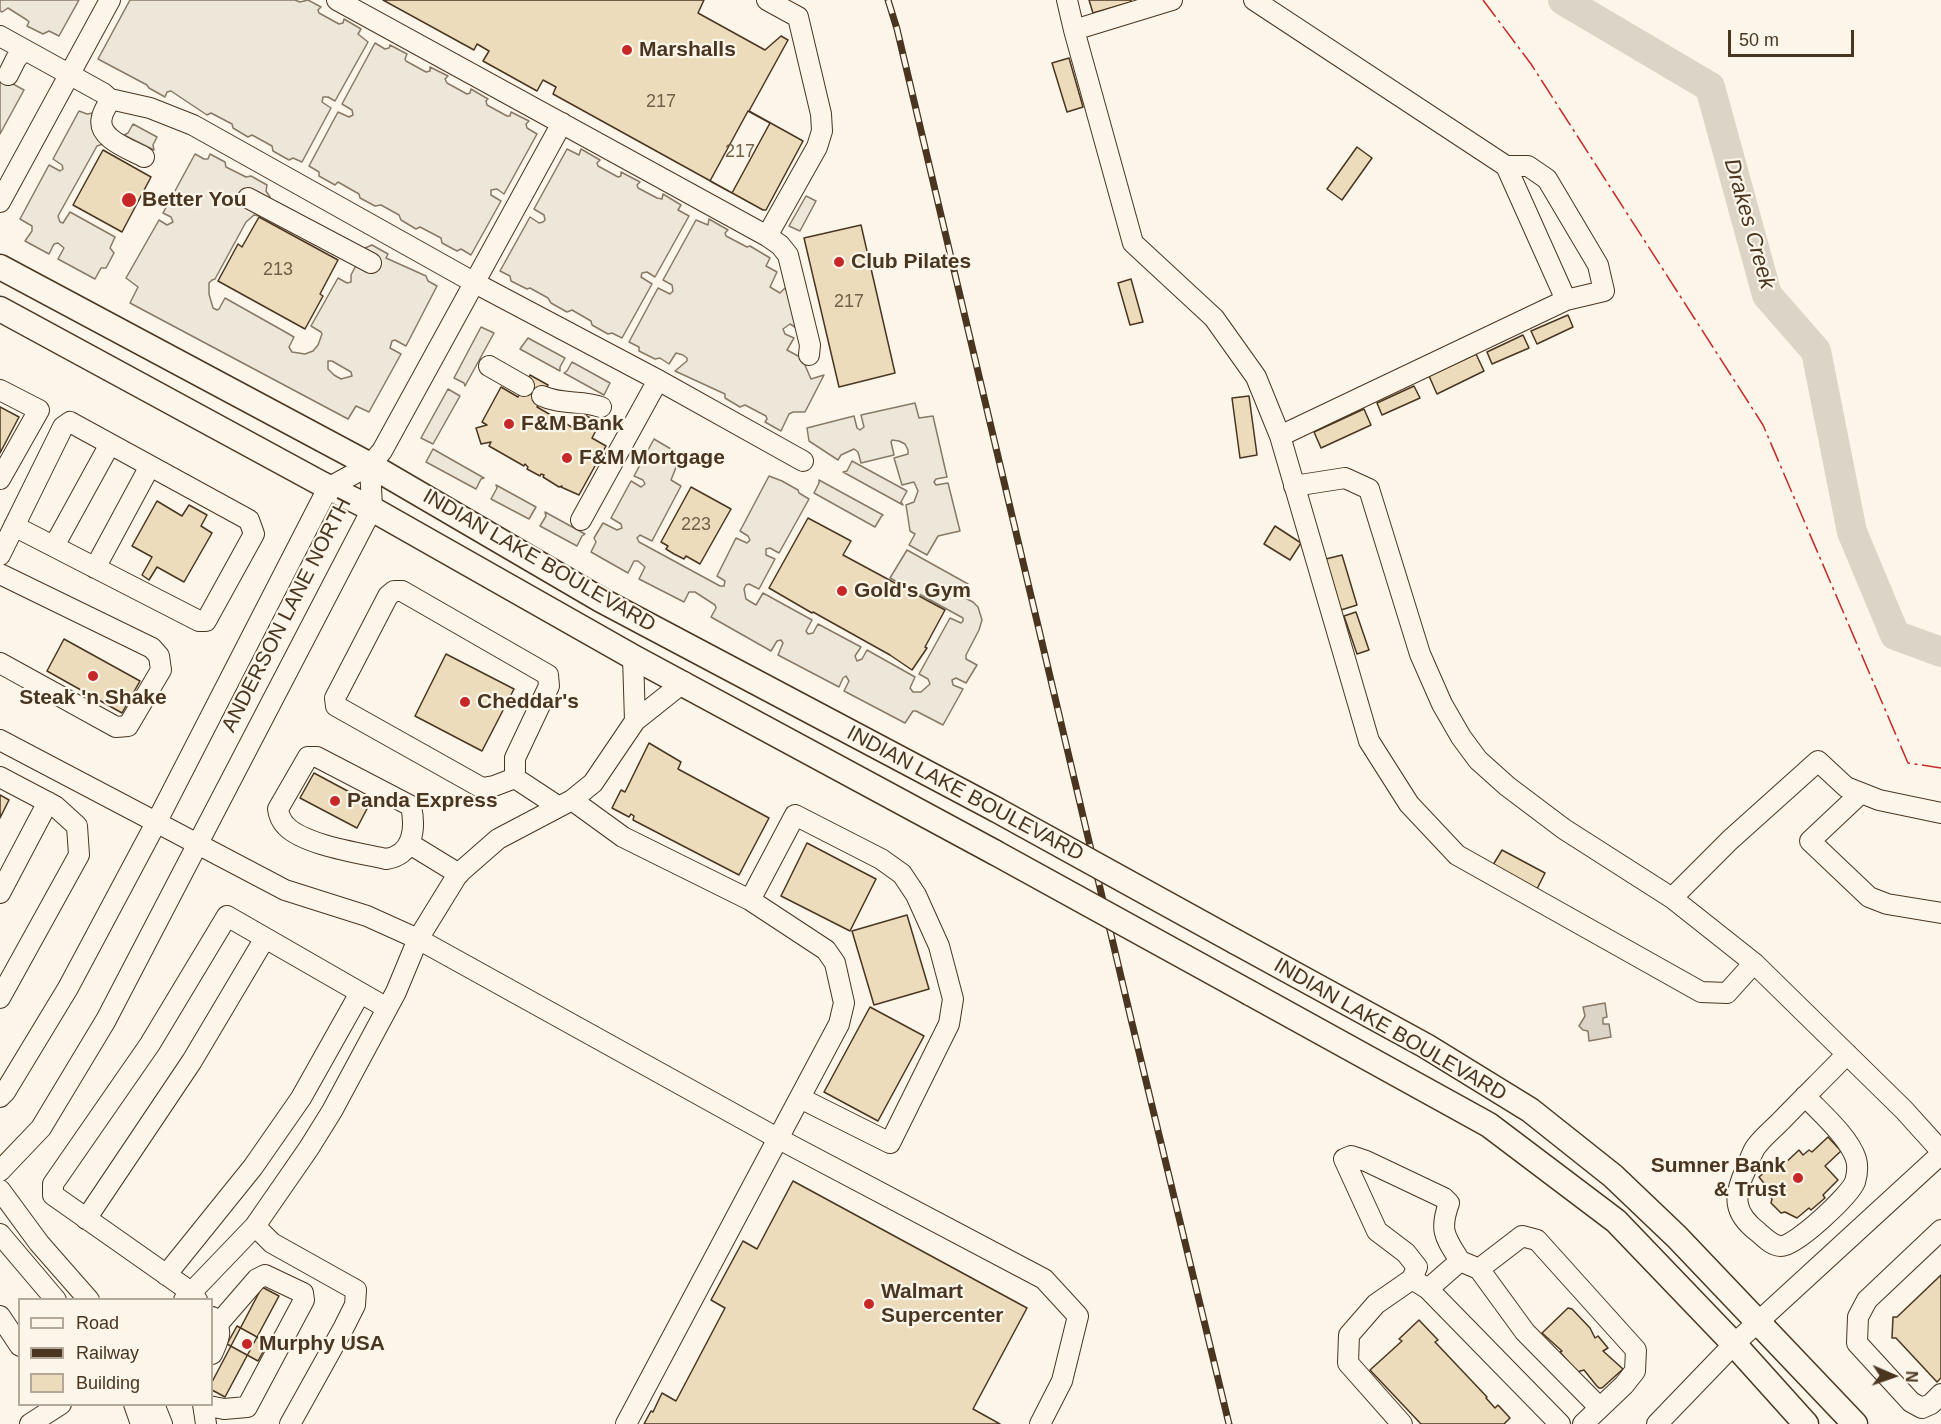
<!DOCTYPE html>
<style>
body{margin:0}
#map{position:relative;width:1941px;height:1424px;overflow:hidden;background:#fbf6e9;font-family:Helvetica,sans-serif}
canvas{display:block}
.legend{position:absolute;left:18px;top:1298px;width:195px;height:108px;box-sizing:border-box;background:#fbf6e9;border:2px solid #b4a999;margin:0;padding:8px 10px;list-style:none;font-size:18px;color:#4a3520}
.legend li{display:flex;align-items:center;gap:12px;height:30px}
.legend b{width:30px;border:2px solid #b4a999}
.north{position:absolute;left:1863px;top:1346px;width:60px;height:60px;-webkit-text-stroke:4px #fbf6e9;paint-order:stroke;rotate:92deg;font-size:16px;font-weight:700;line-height:24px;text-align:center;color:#4a3520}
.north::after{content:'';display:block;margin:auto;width:21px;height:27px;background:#4a3520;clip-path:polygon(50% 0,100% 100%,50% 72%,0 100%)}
.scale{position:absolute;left:1728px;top:30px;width:126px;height:27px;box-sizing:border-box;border:3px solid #4a3520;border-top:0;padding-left:8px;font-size:18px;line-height:21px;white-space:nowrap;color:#4a3520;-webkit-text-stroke:4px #fbf6e9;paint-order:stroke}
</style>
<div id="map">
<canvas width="1941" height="1424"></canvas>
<ul class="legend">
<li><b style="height:8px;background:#fbf6e9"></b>Road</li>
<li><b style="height:8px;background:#4a3520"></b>Railway</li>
<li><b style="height:16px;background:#ecdcbc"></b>Building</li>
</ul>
<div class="north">N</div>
<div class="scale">50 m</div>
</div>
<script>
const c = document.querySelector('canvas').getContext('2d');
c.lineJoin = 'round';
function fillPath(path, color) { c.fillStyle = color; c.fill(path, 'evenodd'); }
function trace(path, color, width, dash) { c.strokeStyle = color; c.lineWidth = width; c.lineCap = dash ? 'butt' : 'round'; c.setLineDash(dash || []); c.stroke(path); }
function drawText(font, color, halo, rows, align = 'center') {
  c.font = font + ' Helvetica,sans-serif'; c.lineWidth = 4.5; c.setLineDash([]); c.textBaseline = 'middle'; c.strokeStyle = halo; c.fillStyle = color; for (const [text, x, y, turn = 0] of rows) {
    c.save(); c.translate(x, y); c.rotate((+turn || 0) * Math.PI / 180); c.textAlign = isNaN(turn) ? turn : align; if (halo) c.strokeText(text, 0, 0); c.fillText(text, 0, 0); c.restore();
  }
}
const parking = new Path2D(`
 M0,0H79L59,36L49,31L43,34L27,26L29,22L27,20L8,8L2,12L0,11Z
 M130,0H295L300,2L308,0L321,7L318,10L319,13L339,24L343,23L344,19L361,29L358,34L368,42L335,101L328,97H323L322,102L331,108L302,162L293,158L289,160L273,151L272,146L252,135L248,137L233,128L232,124L211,113L207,115L171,91L167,92L165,97L149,88L147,85L98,59Z
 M375,43L385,49L389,48L390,45L407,54L405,59L406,61L426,72L430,71V67L448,76L445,79L447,83L467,94L470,93L471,89L488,99L486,101L487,105L507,116H510L511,112L529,121L526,124L527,128L537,134L504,194L497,189L491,190V195L501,201L471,255L461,249L457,251L442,243L441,238L420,227L416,229L401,220L399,215L381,205L375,206L360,198L359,194L338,182L335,185L319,176V172L309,166L338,112L349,117L353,115L352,110L342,104Z
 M0,77L24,90L0,134Z
 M79,111L87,114L93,113L111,122L103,144L97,146L58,216L60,222L63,223L70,212L115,237L110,248L114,253L106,268H101L95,279L58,259L64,248L58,243L54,244L49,254L25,241L32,231V226L20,219L49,165L60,171L63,169L62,165L53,159Z
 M133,124L157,137L153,145L154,150L124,135L128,133Z
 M567,149L579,155L581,149L600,160L597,163L598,166L618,177L621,176V172L640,182L637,185L638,188L657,198L662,199L663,194L681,205L678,210L689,216L655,277L647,272L642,273L641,277L652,284L622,338L612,333L608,334L592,325L591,321L572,310L567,312L551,303L548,298L530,288L527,289L511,281L510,276L500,271L530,217L539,223L543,222L545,220L544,215L534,209Z
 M195,154L204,159H208L210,154L225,162L226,167L246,177L251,176L267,185L266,191L270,197L259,216L254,215L246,222L215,279L212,280L209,283V294L213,308L217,310L219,309L225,298L280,329L294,337L289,347L292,352L305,354L313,351L318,345L322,334L321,332L311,326L338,278L347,283L351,282V275L365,248L372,245L388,254L386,258L426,276L428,281L437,286L406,346L395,340L392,341L390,348L401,354L369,412L356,406L348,419L130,303L138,287L126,278L159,220L167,225L173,222L171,217L163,213ZM328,361H332L351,372L352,376L341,379L334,375L328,369Z
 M806,196L816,201L800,231L789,226Z
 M709,219L728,230L725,233L726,236L747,247L750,246L770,258L766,266L777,272L770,287L780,293L785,288L791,299L798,329L790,324L783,329L785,334L794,338L787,350L798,356H801L811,379L824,375L805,412H793L789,414L781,431L765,422L767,419L766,416L745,405L740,407L725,398V394L675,371L687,361V358L683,355L676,353L669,364L660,358L655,359L639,351V347L629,342L658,288L670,294L673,291L672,285L663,280L696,220L708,225Z
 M481,327L494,333L465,386L464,383L454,378Z
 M528,338L565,358L560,367V371L520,349Z
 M572,362L610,383L604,395L564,373L567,371Z
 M448,389L460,396L433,444L421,438Z
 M915,403L919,418L933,416L947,477L936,479L934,482L936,485L948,483L960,531L938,536L927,555L909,545L915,534L910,531L906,505L914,502L918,491L914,482L902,485L894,458L908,454V450L905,444L899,441L892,440L891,442L894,455L861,463L858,452L854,449L841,455L838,460L809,441L807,428L854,416L857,428L860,430L864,427L861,415Z
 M654,439L681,455L671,480L681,486L652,541L640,535L637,538L639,542L720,586H724L725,581L717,576L736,538L747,543L750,540L748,536L740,531L769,476L782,481L798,490L799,493L809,499L779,553L770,548L766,549V555L775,559L759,589L749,584L746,585L744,589L746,599L756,605L763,593L812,620L806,631L808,634L813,633L818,624L861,647L855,656L857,661L862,659L867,650L915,677L910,688L913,692H921L930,684L928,679L919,674L950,618L961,623L963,621V618L890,578L907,550L968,584L962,593L963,597L973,602L978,607L982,620L979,630L966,655V659L977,665L966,683L956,678L952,680L953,685L963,689L943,725L916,711H913L905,723L844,691L849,681L846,676L843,678L839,687L778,655L783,643L781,640L777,641L771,651L711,617L716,608L715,605L695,592H689L684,602L639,579L645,567L638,561H634L628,573L591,552L596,542L594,538L603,523L617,530L622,528L621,524L611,518L631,481L641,487L645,484L643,480L634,476Z
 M433,449L484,478L481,479L476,489L426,462Z
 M852,461L907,491L901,502L903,505L843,472L847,471Z
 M819,480L883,515L881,517L875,527L814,493L819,483Z
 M496,485L536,507L529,519L491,499L497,488Z
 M545,512L585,534L582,536L577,546L540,526L546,516Z`);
fillPath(parking, '#ede7d9');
trace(parking, '#887966', 1.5);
const water = new Path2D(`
 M1605,1003L1607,1017L1603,1018V1024H1609L1611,1037L1589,1041L1588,1031L1583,1030L1579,1026L1585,1016L1583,1007Z`);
fillPath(water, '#dcd4c6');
trace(water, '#887966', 1.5);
trace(new Path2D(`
 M1563,0L1710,87L1767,295L1816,351L1852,532L1895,635L1941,652`), '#dcd4c6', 30);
const building = new Path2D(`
 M383,0H704L698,13L765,50L781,36L788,40L749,111L803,141L766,210H763L553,94L556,87L543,80L537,91L483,61L489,51L477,44L474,50Z
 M1089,0H1131V2L1093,13Z
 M1069,58L1083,107L1067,112L1052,63Z
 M748,111L770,123L732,193L710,181Z
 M1357,147L1372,158L1342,200L1327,189Z
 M103,150L151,177L122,232L73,205Z
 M259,217L338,260L320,294L323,296L305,329L218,281L238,244L242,247Z
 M861,225L895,373L839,387L804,238Z
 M1131,279L1143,322L1130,325L1118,283Z
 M1568,315L1573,327L1537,344L1531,331Z
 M1523,335L1529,348L1492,364L1487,352Z
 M1476,354L1484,371L1437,394L1429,376Z
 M530,375L548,385L537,407L575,429L583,414L600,423L592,438L606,446L579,495L561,487L562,486L559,487L543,477L544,475L541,474L540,476L527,469L528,467L525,464L524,466L489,446L491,442L481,444L476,428L487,425L482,422L501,387L518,397Z
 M1414,386L1420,398L1382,415L1377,403Z
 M1249,396L1257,455L1240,458L1232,398Z
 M0,407L19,417L0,453Z
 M1364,409L1371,425L1321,448L1314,432Z
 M691,487L731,509L700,564L686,556L684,559L674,554L666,549L668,546L661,542Z
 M157,501L182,516L189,505L207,515L201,526L212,533L184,582L157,567L149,580L142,575L152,557L132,546Z
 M808,518L851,541L843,555L945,610L925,647L927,648L912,670L890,655L813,612L812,613L769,588Z
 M1275,526L1301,543L1290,560L1264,544Z
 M1342,555L1357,605L1341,610L1326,559Z
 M1356,612L1369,650L1357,654L1344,616Z
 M64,639L140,681L122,713L47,671Z
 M446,654L514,689L482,751L415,716Z
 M649,743L681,762L678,769L769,818L739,875L633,820L634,816L631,814L629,817L612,808L621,790L625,792Z
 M314,773L370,803L357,828L300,798Z
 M0,795L9,800L0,818Z
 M807,843L876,879L850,931L781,896Z
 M1502,850L1545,873L1537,889L1493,865Z
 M907,915L929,989L874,1005L852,931Z
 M870,1007L924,1036L878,1121L824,1092Z
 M1828,1137L1841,1151L1825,1166L1838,1180L1823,1195L1825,1198L1811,1210L1809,1208L1797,1218L1785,1212L1781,1213L1771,1203L1772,1199L1768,1194L1769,1192L1766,1188L1767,1187L1759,1177L1776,1162L1781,1167L1799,1150L1803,1155L1809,1150L1812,1152Z
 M793,1181L1027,1308L973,1409L1000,1424H644L651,1411L653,1412L662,1393L676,1401L725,1308L711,1300L743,1241L757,1249Z
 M1941,1275V1378L1937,1382L1896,1338H1892L1893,1317H1897Z
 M262,1287L279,1296L225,1397L212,1390V1382Z
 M1568,1308L1572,1309L1590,1328L1595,1338L1598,1336L1608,1348L1603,1351L1623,1369L1602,1388H1599L1596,1385L1584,1370L1577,1372L1560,1352L1562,1351L1542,1333Z
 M1419,1320L1438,1340L1435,1342L1487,1397L1486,1398L1495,1408L1498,1405L1510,1418L1504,1424H1421L1370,1370L1402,1341L1399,1339Z
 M237,1326L268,1343L258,1361L227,1344Z`);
fillPath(building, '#ecdcbc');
trace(building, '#4a3520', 1.5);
const minor = new Path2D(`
 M337,0L767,236L780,245L788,255L810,345L809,355
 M767,0L798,17L821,114L822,131L817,147L767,236
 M1067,0L1074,30
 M1172,0L1074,30L1133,243L1214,318L1256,377L1280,436L1369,741L1409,804L1457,855L1701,992L1727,993L1754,963
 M1254,0L1506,166L1566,300L1280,436
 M0,36L103,93L110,99L150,108L193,125L475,283L658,380L803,461
 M8,75L16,59L24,50
 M110,99C108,105 103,111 102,117C96,138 129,149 144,157
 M1506,166H1528L1547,179L1598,265L1604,291L1566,300
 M248,198L371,263
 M0,202L110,0
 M489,366L524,386
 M0,390L39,410L0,479
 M542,396C561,405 582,400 601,407
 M1294,486L1345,478L1369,489L1420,654L1442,704L1461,737L1478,760L1507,786L1564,829L1672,898
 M581,520L658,380
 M54,546L110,444
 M0,555L63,427L70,422L249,520L254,534L206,621H199L14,526
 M95,568L150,466
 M0,574L152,648L159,656L161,670L128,726L116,727L0,663
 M633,657L635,721
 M0,740L285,890L367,916L418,939L779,1139L1044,1279L1078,1316L1062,1381L1040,1424
 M308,757H317L411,806C416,829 413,855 386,859C360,853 304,845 286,826C281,821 279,816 278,809Z
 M0,777L55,806L77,826L79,855L0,998
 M515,778L494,786L482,788L336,706L335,698L388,596L394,591H402L548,675L549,686L515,758V778L559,807
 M1861,793L1810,841L1869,897L1887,904L1941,913
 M572,800L623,837L750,900L826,950L835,963L844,1003L839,1024L626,1424
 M1941,813L1879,800L1846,787L1818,761L1730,840L1672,898L1754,963L1904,1110L1941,1151
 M410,844L459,874
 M0,893L48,802
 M750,900L795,815L881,859L902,874L916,895L939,946L953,999L949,1024L890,1143L800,1098
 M1805,1096C1821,1113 1849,1137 1856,1159C1858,1166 1857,1175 1855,1182C1849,1196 1796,1246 1781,1246C1772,1246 1765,1238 1758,1232C1733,1213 1733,1196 1746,1169C1749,1162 1751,1155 1755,1148C1762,1138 1772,1130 1780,1122C1802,1099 1825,1077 1847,1054
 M0,1097L5,1092L68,988L156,823L328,488L370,465L382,451L562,123
 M0,1171L41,1128L106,1020L372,509L370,465
 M0,1190L39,1243L89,1300
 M86,1219L192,1061L265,938
 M255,1226L272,1243L356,1290L355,1305L344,1327L290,1424
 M1941,1230L1867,1300L1858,1317L1857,1343L1911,1402L1922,1408L1931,1404L1941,1394
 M0,1234L56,1300
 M1479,1269L1522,1236L1537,1240L1636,1350L1635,1371L1624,1385L1583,1424
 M166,1275L253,1167L301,1098L360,993
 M1412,1279L1417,1267L1406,1253L1377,1231L1344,1159L1351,1156L1366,1161L1444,1198L1449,1203C1439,1231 1445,1237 1460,1261
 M1428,1289L1460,1261L1479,1269L1525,1332L1600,1408
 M184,1300L255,1226L309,1148L332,1111L396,992L418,939L458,874L498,839L572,800L593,783L635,721L684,682
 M197,1300L191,1292L53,1195V1184L150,1044L227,916L387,1008
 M0,1316L20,1346
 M212,1317C224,1331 219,1338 212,1354
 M134,1404L141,1424
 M154,1404L162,1424
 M203,1404L206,1424
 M204,1405L224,1409L247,1407L304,1300L303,1293L265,1275L257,1279L218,1324
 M30,1424L61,1404
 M1402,1424L1348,1363L1349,1335L1376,1304L1412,1279L1428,1289L1560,1424
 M1657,1424L1734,1344L1941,1154`);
const major = new Path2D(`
 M0,267L370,465L601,600L995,809
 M0,309L322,484L372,509L633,657L994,852
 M1236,942L1426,1046L1530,1110L1613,1176L1677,1237L1855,1424
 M1250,993L1489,1125L1616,1221L1734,1344L1806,1424`);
trace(minor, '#4a3520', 22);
trace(major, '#4a3520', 27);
trace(minor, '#fbf6e9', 20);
trace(major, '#fbf6e9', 24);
const rail = new Path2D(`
 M888,0L897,29L1131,1019L1229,1424`);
trace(rail, '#4a3520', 7);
trace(rail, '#fbf6e9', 4.5, [14]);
const majorBridge = new Path2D(`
 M995,809L1236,942
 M994,852L1250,993`);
trace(majorBridge, '#4a3520', 27, []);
trace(majorBridge, '#fbf6e9', 24);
trace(new Path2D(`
 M1483,0L1531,64L1763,425L1908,763L1941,768`), '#c62828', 1.5, [21, 4.5, 3, 4.5]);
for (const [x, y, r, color] of [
 [627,50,6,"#c62828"],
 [129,200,8,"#c62828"],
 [839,262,6,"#c62828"],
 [509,424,6,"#c62828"],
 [567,458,6,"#c62828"],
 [842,591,6,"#c62828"],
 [93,676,6,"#c62828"],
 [465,702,6,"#c62828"],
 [335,801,6,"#c62828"],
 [1798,1178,6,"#c62828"],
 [869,1304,6,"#c62828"],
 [247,1344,6,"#c62828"]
]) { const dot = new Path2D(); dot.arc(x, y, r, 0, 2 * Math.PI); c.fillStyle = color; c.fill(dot); trace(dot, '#fbf6e9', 2); }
drawText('18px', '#725f47', null, [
 ["217",661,102],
 ["217",740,152],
 ["213",278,270],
 ["217",849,302],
 ["223",696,525]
]);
drawText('bold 21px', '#4a3520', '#fbf6e9', [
 ["Marshalls",639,50],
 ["Better You",142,200],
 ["Club Pilates",851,262],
 ["F&M Bank",521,424],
 ["F&M Mortgage",579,458],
 ["Gold's Gym",854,591],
 ["Steak 'n Shake",93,698,"center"],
 ["Cheddar's",477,702],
 ["Panda Express",347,801],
 ["Sumner Bank",1786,1166,"right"],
 ["& Trust",1786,1190,"right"],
 ["Walmart",881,1292],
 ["Supercenter",881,1316],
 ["Murphy USA",259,1344]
], 'left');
drawText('21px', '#4a3520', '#fbf6e9', [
 ["INDIAN LAKE BOULEVARD",539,561,30],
 ["ANDERSON LANE NORTH",287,615,-63],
 ["INDIAN LAKE BOULEVARD",965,794,28],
 ["INDIAN LAKE BOULEVARD",1390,1030,30]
]);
drawText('italic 22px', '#4a3520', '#fbf6e9', [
 ["Drakes Creek",1749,224,74]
]);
</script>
